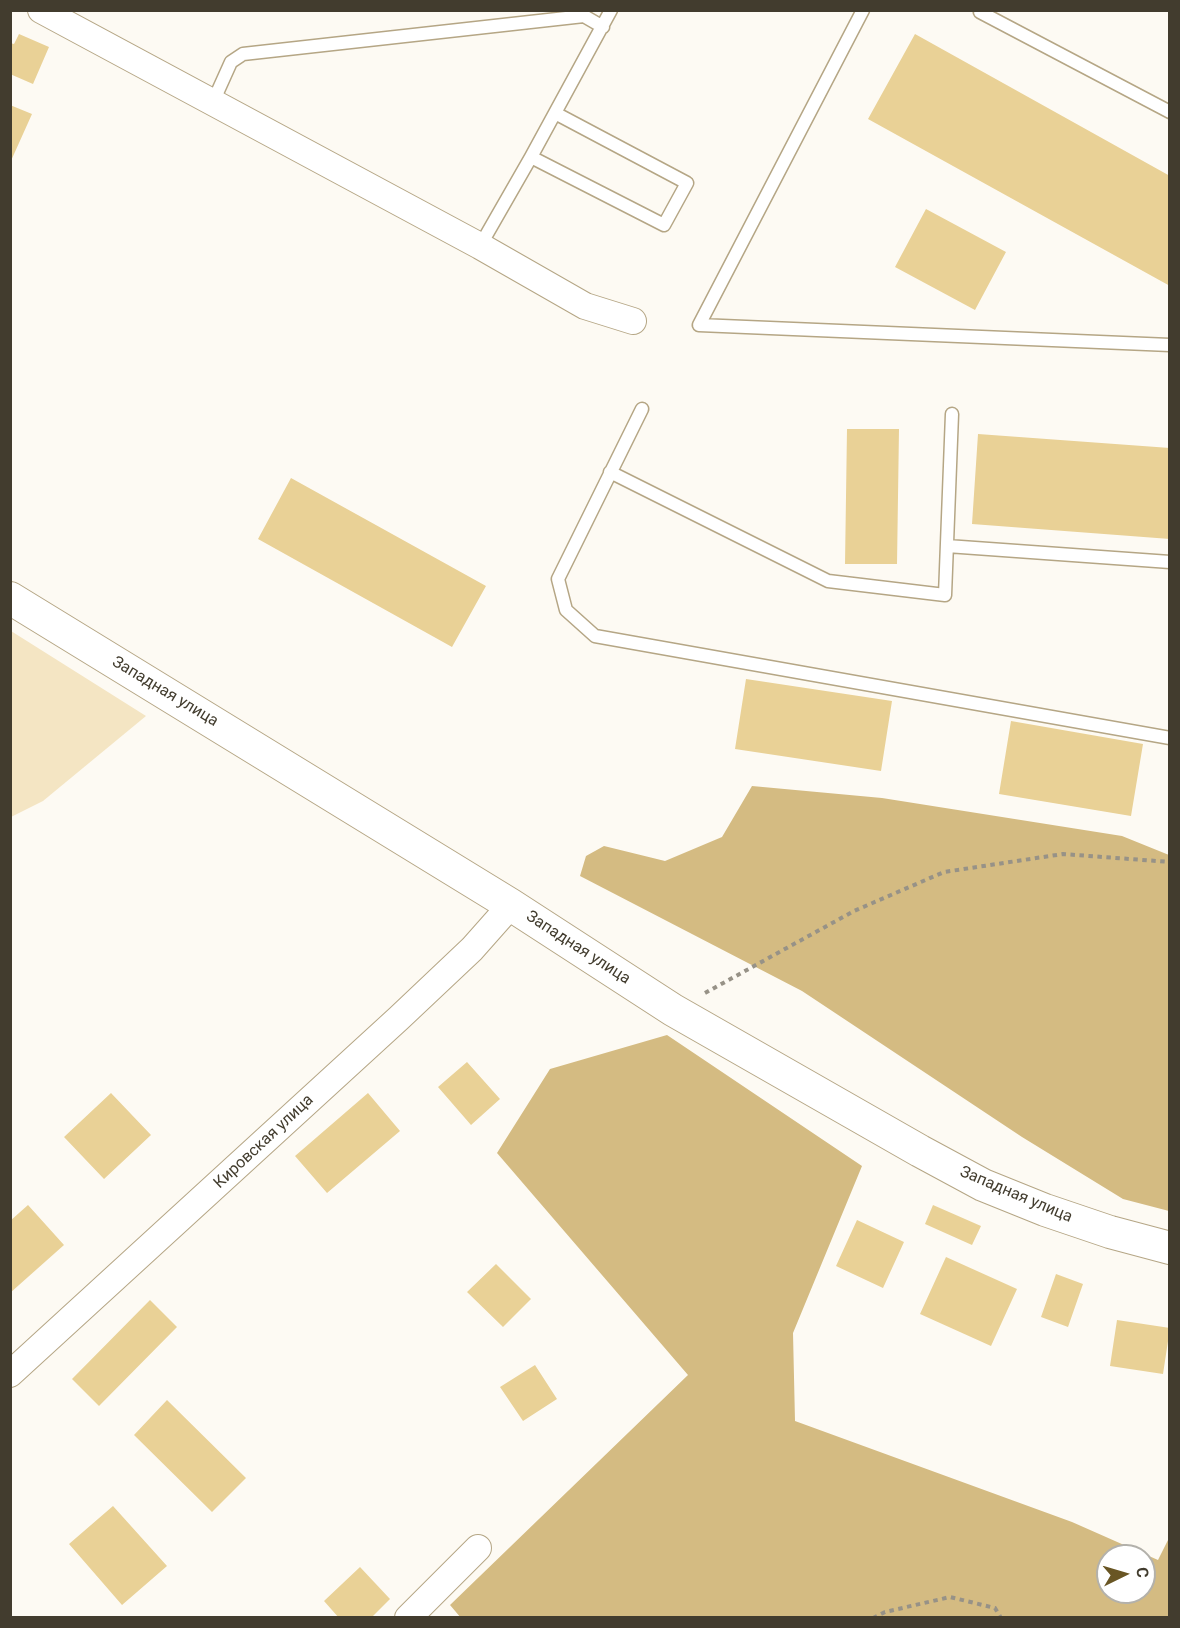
<!DOCTYPE html>
<meta charset="utf-8">
<style>
body{margin:0}
#map{position:relative;width:1180px;height:1628px;overflow:hidden;background:#fdfaf3;font-family:Roboto,sans-serif}
canvas{display:block}
.frame{position:absolute;inset:0;border:12px solid #423c2e;pointer-events:none}
.north{position:absolute;left:1096px;top:1544px;width:60px;height:60px;box-sizing:border-box;background:#fff;border:2px solid #b3b1ab;border-radius:50%;rotate:85deg;font-size:16px;font-weight:700;line-height:24px;text-align:center;color:#423c2e}
.north::after{content:'';display:block;margin:auto;width:21px;height:27px;background:#695624;clip-path:polygon(50% 0,100% 100%,50% 72%,0 100%)}
</style>
<div id="map">
<canvas width="1180" height="1628"></canvas>
<div class="frame"></div>
<div class="north">С</div>
</div>
<script>
const c = document.querySelector('canvas').getContext('2d');
c.lineJoin = 'round';
function fillPath(path, color) { c.fillStyle = color; c.fill(path, 'evenodd'); }
function trace(path, color, width, dash) { c.strokeStyle = color; c.lineWidth = width; c.lineCap = dash ? 'butt' : 'round'; c.setLineDash(dash || []); c.stroke(path); }
function drawText(font, color, halo, rows, align = 'center') {
  c.font = font + ' Roboto,sans-serif'; c.lineWidth = 5; c.setLineDash([]); c.textBaseline = 'middle'; c.strokeStyle = halo; c.fillStyle = color; for (const [text, x, y, turn = 0] of rows) {
    c.save(); c.translate(x, y); c.rotate((+turn || 0) * Math.PI / 180); c.textAlign = isNaN(turn) ? turn : align; if (halo) c.strokeText(text, 0, 0); c.fillText(text, 0, 0); c.restore();
  }
}
fillPath(new Path2D(`
 M11,631L146,716L43,801L11,817Z`), '#f4e5c3');
fillPath(new Path2D(`
 M752,786L882,798L1122,836L1169,855V1211L1123,1199L1022,1137L802,991L580,876L586,856L604,846L665,861L722,837Z
 M667,1035L862,1166L793,1333L795,1421L1072,1522L1158,1560L1169,1538V1617L461,1618L450,1605L688,1375L497,1153L550,1069ZM1108,1556H1144V1592H1108Z`), '#d4bb82');
fillPath(new Path2D(`
 M19,34L49,47L33,84L10,74V43L14,44Z
 M915,34L1170,176V286L868,119Z
 M10,105L32,114L10,163Z
 M926,209L1006,252L975,310L895,267Z
 M847,429H899L897,564H845Z
 M978,434L1170,448V539L972,524Z
 M291,478L486,586L452,647L258,539Z
 M746,679L892,701L881,771L735,749Z
 M1011,721L1143,744L1131,816L999,794Z
 M467,1062L500,1099L471,1125L438,1087Z
 M111,1093L151,1135L104,1179L64,1137Z
 M368,1093L400,1131L327,1193L295,1156Z
 M28,1205L64,1245L10,1293V1221Z
 M933,1205L981,1226L972,1245L925,1224Z
 M857,1220L904,1242L883,1288L836,1266Z
 M946,1257L1017,1289L991,1346L920,1314Z
 M496,1264L531,1299L503,1327L467,1292Z
 M1056,1274L1083,1284L1068,1327L1041,1317Z
 M150,1300L177,1327L99,1406L72,1379Z
 M1117,1320L1170,1328L1163,1374L1110,1366Z
 M535,1365L557,1399L523,1421L500,1387Z
 M167,1400L246,1478L212,1512L134,1435Z
 M113,1506L167,1566L122,1605L69,1544Z
 M360,1567L390,1599L371,1618H339L324,1601Z`), '#e9d196');
const service = new Path2D(`
 M863,10L699,325L1170,345
 M980,12L1170,112
 M213,102L231,62L243,54L584,16L603,27
 M531,157L664,225L687,183L555,113
 M480,246L531,157L611,10
 M642,409L558,579L566,610L595,636L1170,738
 M610,472L828,581L945,595L952,414
 M947,546L1170,562`);
const minor = new Path2D(`
 M41,10L480,246L585,306L633,321
 M10,1374L399,1018L472,949L511,905
 M408,1618L478,1548`);
const tertiary = new Path2D(`
 M10,598L511,905L673,1010L920,1151L983,1185L1045,1210L1110,1232L1170,1248`);
trace(service, '#b5a685', 15);
trace(minor, '#b5a685', 28);
trace(tertiary, '#b5a685', 34);
trace(new Path2D(`
 M705,993L854,911L944,872L1063,854L1170,862
 M873,1618L885,1612L950,1597L995,1608L1001,1618`), '#979287', 4, [4.5, 4.5]);
trace(service, '#fff', 12);
trace(minor, '#fff', 26);
trace(tertiary, '#fff', 32);
drawText('16px', '#423c2e', '#fff', [
 ["Западная улица",165,692,31],
 ["Западная улица",578,948,33],
 ["Кировская улица",264,1142,-43],
 ["Западная улица",1016,1195,23]
]);
</script>
